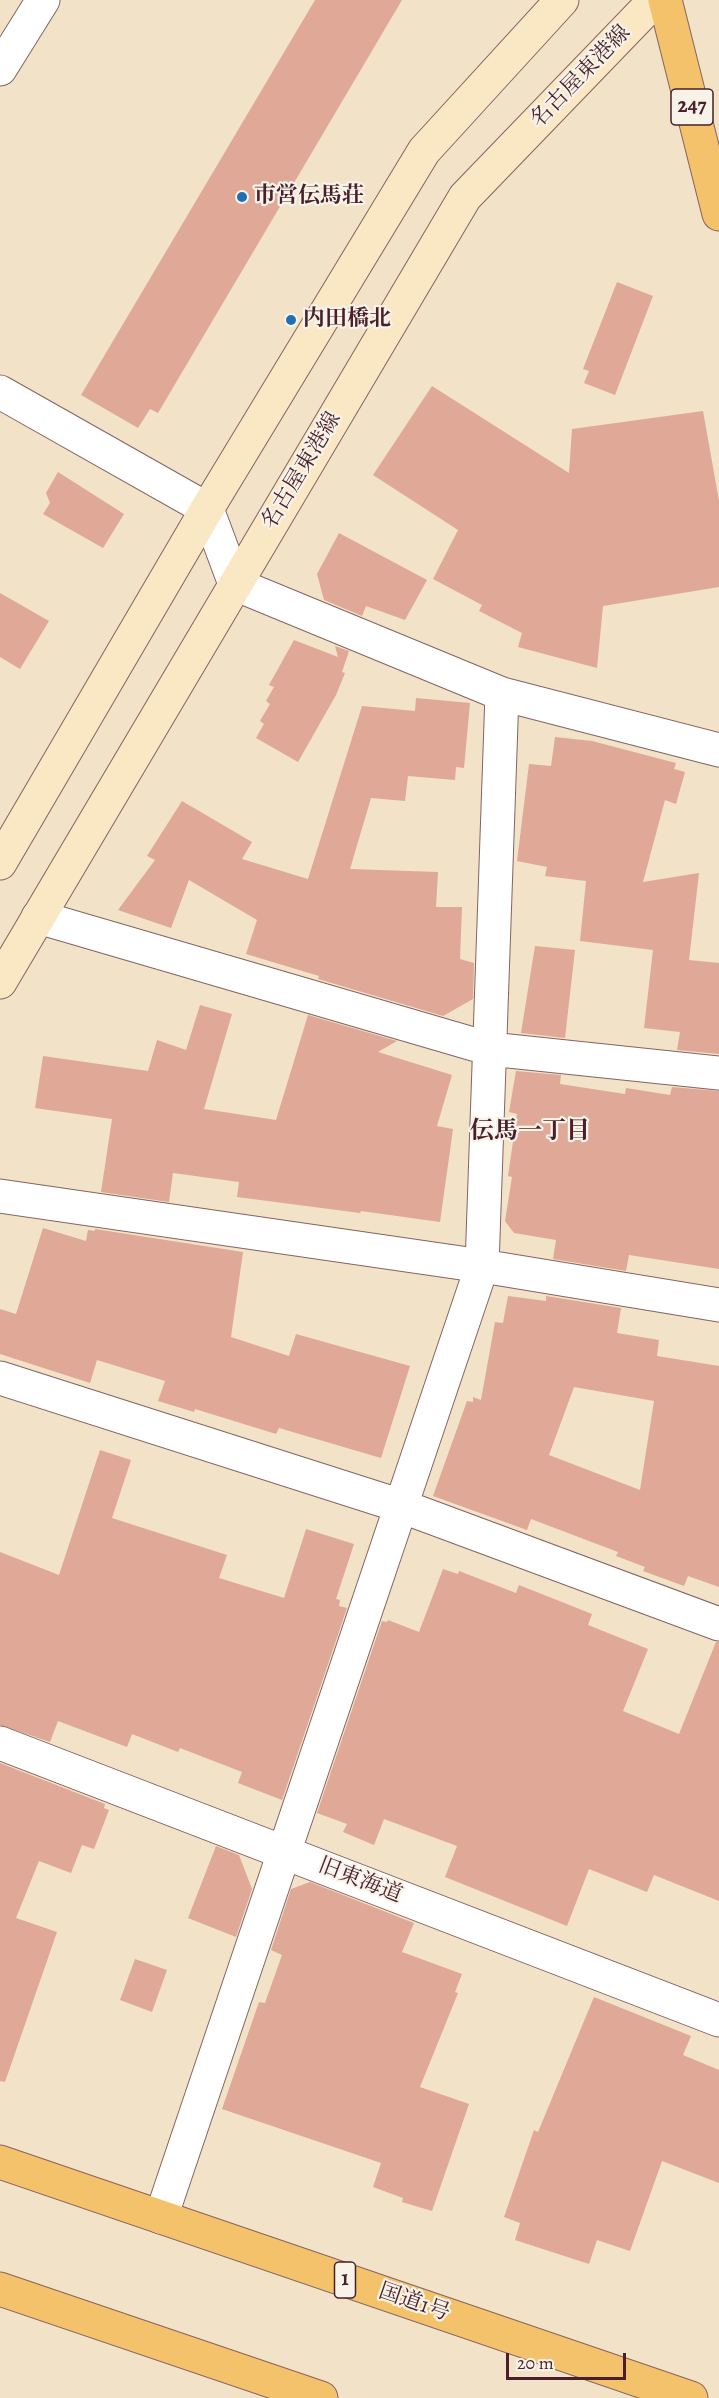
<!DOCTYPE html>
<meta charset="utf-8">
<style>
body{margin:0}
#map{position:relative;width:719px;height:2398px;overflow:hidden;background:#f2e2c7;font-family:Alegreya,serif}
canvas{display:block}
.scale{position:absolute;left:506px;top:2353px;width:120px;height:27px;box-sizing:border-box;border:3px solid #4a1f2b;border-top:0;padding-left:8px;font-size:18px;line-height:21px;white-space:nowrap;color:#4a1f2b;-webkit-text-stroke:4px #f7f3e8;paint-order:stroke}
</style>
<div id="map">
<canvas width="719" height="2398"></canvas>
<div class="scale">20 m</div>
</div>
<script>
const c = document.querySelector('canvas').getContext('2d');
c.lineJoin = 'round';
function fillPath(path, color) { c.fillStyle = color; c.fill(path, 'evenodd'); }
function trace(path, color, width, dash) { c.strokeStyle = color; c.lineWidth = width; c.lineCap = dash ? 'butt' : 'round'; c.setLineDash(dash || []); c.stroke(path); }
function drawText(font, color, halo, rows, align = 'center') {
  c.font = font + ' Alegreya,"Noto Serif JP",serif'; c.lineWidth = 4.5; c.setLineDash([]); c.textBaseline = 'middle'; c.strokeStyle = halo; c.fillStyle = color; for (const [text, x, y, turn = 0] of rows) {
    c.save(); c.translate(x, y); c.rotate((+turn || 0) * Math.PI / 180); c.textAlign = isNaN(turn) ? turn : align; if (halo) c.strokeText(text, 0, 0); c.fillText(text, 0, 0); c.restore();
  }
}
fillPath(new Path2D(`
 M315,0H402L158,413L150,409L138,428L81,395Z
 M617,282L653,296L615,395L584,383L589,371L583,369Z
 M432,386L569,473L572,429L703,411L719,501V587L603,606L597,668L518,647L522,633L479,611L482,605L433,579L458,530L373,475Z
 M58,472L124,514L103,548L43,514L50,503L46,493Z
 M339,533L427,580L405,620L366,606L362,616L324,600L317,574Z
 M0,593L49,621L20,669L0,657Z
 M294,640L338,657L335,646L349,651L342,672L345,673L336,695L298,762L256,738L264,724L260,721L270,704L266,701L274,687L269,685Z
 M416,698L470,703L464,768L456,767L455,780L408,776L405,801L371,798L350,869L438,872L436,907H462L460,959L474,963L473,999L443,1016L318,979L319,976L246,954L257,920L189,880L171,928L118,910L155,860L147,856L182,801L252,842L242,859L308,879L362,706L415,711Z
 M555,737L592,741L676,763L674,769L685,772L676,804L665,800L643,882L699,873L689,960L719,963V1054L677,1050L680,1032L644,1028L653,950L580,941L586,881L545,876L547,867L517,861L529,764L551,766Z
 M535,946L575,950L565,1038L521,1033Z
 M200,1005L232,1014L204,1109L276,1120L308,1015L397,1041L378,1052L452,1075L437,1126L453,1129L440,1222L361,1211L360,1213L237,1197L239,1182L173,1173L169,1202L101,1192L112,1119L35,1108L43,1056L148,1071L157,1040L186,1050Z
 M516,1071L561,1075L560,1084L625,1094L626,1088L670,1095L672,1087L719,1091V1269L629,1255L626,1271L553,1259L556,1240L514,1233L505,1221L512,1177L508,1176L517,1114L509,1112Z
 M43,1228L86,1241L88,1230L95,1231V1229L243,1252L231,1337L289,1356L296,1334L410,1366L381,1458L279,1428L276,1434L195,1409L194,1412L158,1401L165,1381L97,1360L90,1383L0,1354V1309L16,1314Z
 M508,1296L546,1301V1296L621,1308L617,1333L659,1340L657,1356L719,1366V1587L688,1576L684,1586L643,1571L645,1567L616,1556L618,1552L531,1519L527,1530L433,1496L467,1401L473,1402V1397L481,1400L495,1322L503,1323ZM574,1387L654,1401L640,1490L549,1455Z
 M100,1450L131,1460L112,1518L227,1555L219,1578L284,1598L306,1529L354,1544L336,1599L340,1600L339,1606L347,1608L282,1800L238,1783L242,1772L180,1748L178,1752L132,1734L127,1747L58,1721L50,1742L0,1725V1552L59,1575Z
 M443,1569L458,1574L459,1571L516,1593L519,1585L592,1614L588,1625L648,1649L623,1711L679,1734L716,1642H719V1901L654,1875L647,1892L589,1869L567,1926L445,1877L457,1846L384,1819L374,1845L343,1832L347,1824L317,1813L382,1621L387,1622L388,1620L419,1632Z
 M0,1763L105,1804L104,1808L109,1810L94,1849L82,1845L71,1873L39,1861L16,1918L57,1932L5,2082L0,2081Z
 M216,1846L239,1855L252,1889L236,1937L188,1918Z
 M310,1882L414,1923L402,1952L462,1974L455,1992L458,1993L420,2087L469,2104L432,2211L402,2202L403,2198L373,2187L381,2163L222,2109L259,2002L265,2003L282,1955L271,1950L291,1889Z
 M135,1959L167,1970L152,2012L120,2000Z
 M594,1997L691,2036L683,2055L719,2070V2183L662,2161L630,2251L597,2240L589,2264L515,2240L520,2223L504,2217L534,2130L538,2132Z`), '#dfa897');
const street = new Path2D(`
 M0,69L43,0
 M0,392L207,509L235,584L502,694L719,750
 M38,917L490,1049L719,1073
 M0,1196L482,1266L719,1305
 M0,1378L401,1506L719,1624
 M0,1743L719,2020
 M161,2217L482,1266L502,694`);
const secondary = new Path2D(`
 M0,863L207,509L424,151L562,0
 M0,982L465,197L655,0`);
const highway = new Path2D(`
 M665,0L719,214
 M0,2162L691,2398
 M0,2289L321,2398`);
trace(street, '#856362', 35);
trace(secondary, '#856362', 35);
trace(highway, '#856362', 35);
trace(street, '#fff', 33);
trace(secondary, '#fae7c3', 33);
trace(highway, '#f3c26a', 33);
for (const [x, y, r, color] of [
 [242,197,6,"#1f6fb2"],
 [291,320,6,"#1f6fb2"]
]) { const dot = new Path2D(); dot.arc(x, y, r, 0, 2 * Math.PI); c.fillStyle = color; c.fill(dot); trace(dot, '#f7f3e8', 2); }
for (const [x, y, w] of [
 [692,107,42],
 [345,2280,21]
]) { const box = new Path2D(); box.roundRect(x - w / 2, y - 18, w, 36, 4.5); c.fillStyle = '#f7f3e8'; c.fill(box); trace(box, '#4a1f2b', 1.5); }
drawText('bold 21px', '#4a1f2b', null, [
 ["247",692,107],
 ["1",345,2280]
]);
drawText('22px', '#4a1f2b', '#f7f3e8', [
 ["名古屋東港線",581,77,-46],
 ["名古屋東港線",302,471,-59],
 ["旧東海道",360,1881,21],
 ["国道1号",414,2303,19]
]);
drawText('bold 22px', '#4a1f2b', '#f7f3e8', [
 ["市営伝馬荘",254,197],
 ["内田橋北",303,320]
], 'left');
drawText('bold 24px', '#4a1f2b', '#f7f3e8', [
 ["伝馬一丁目",530,1132]
]);
</script>
